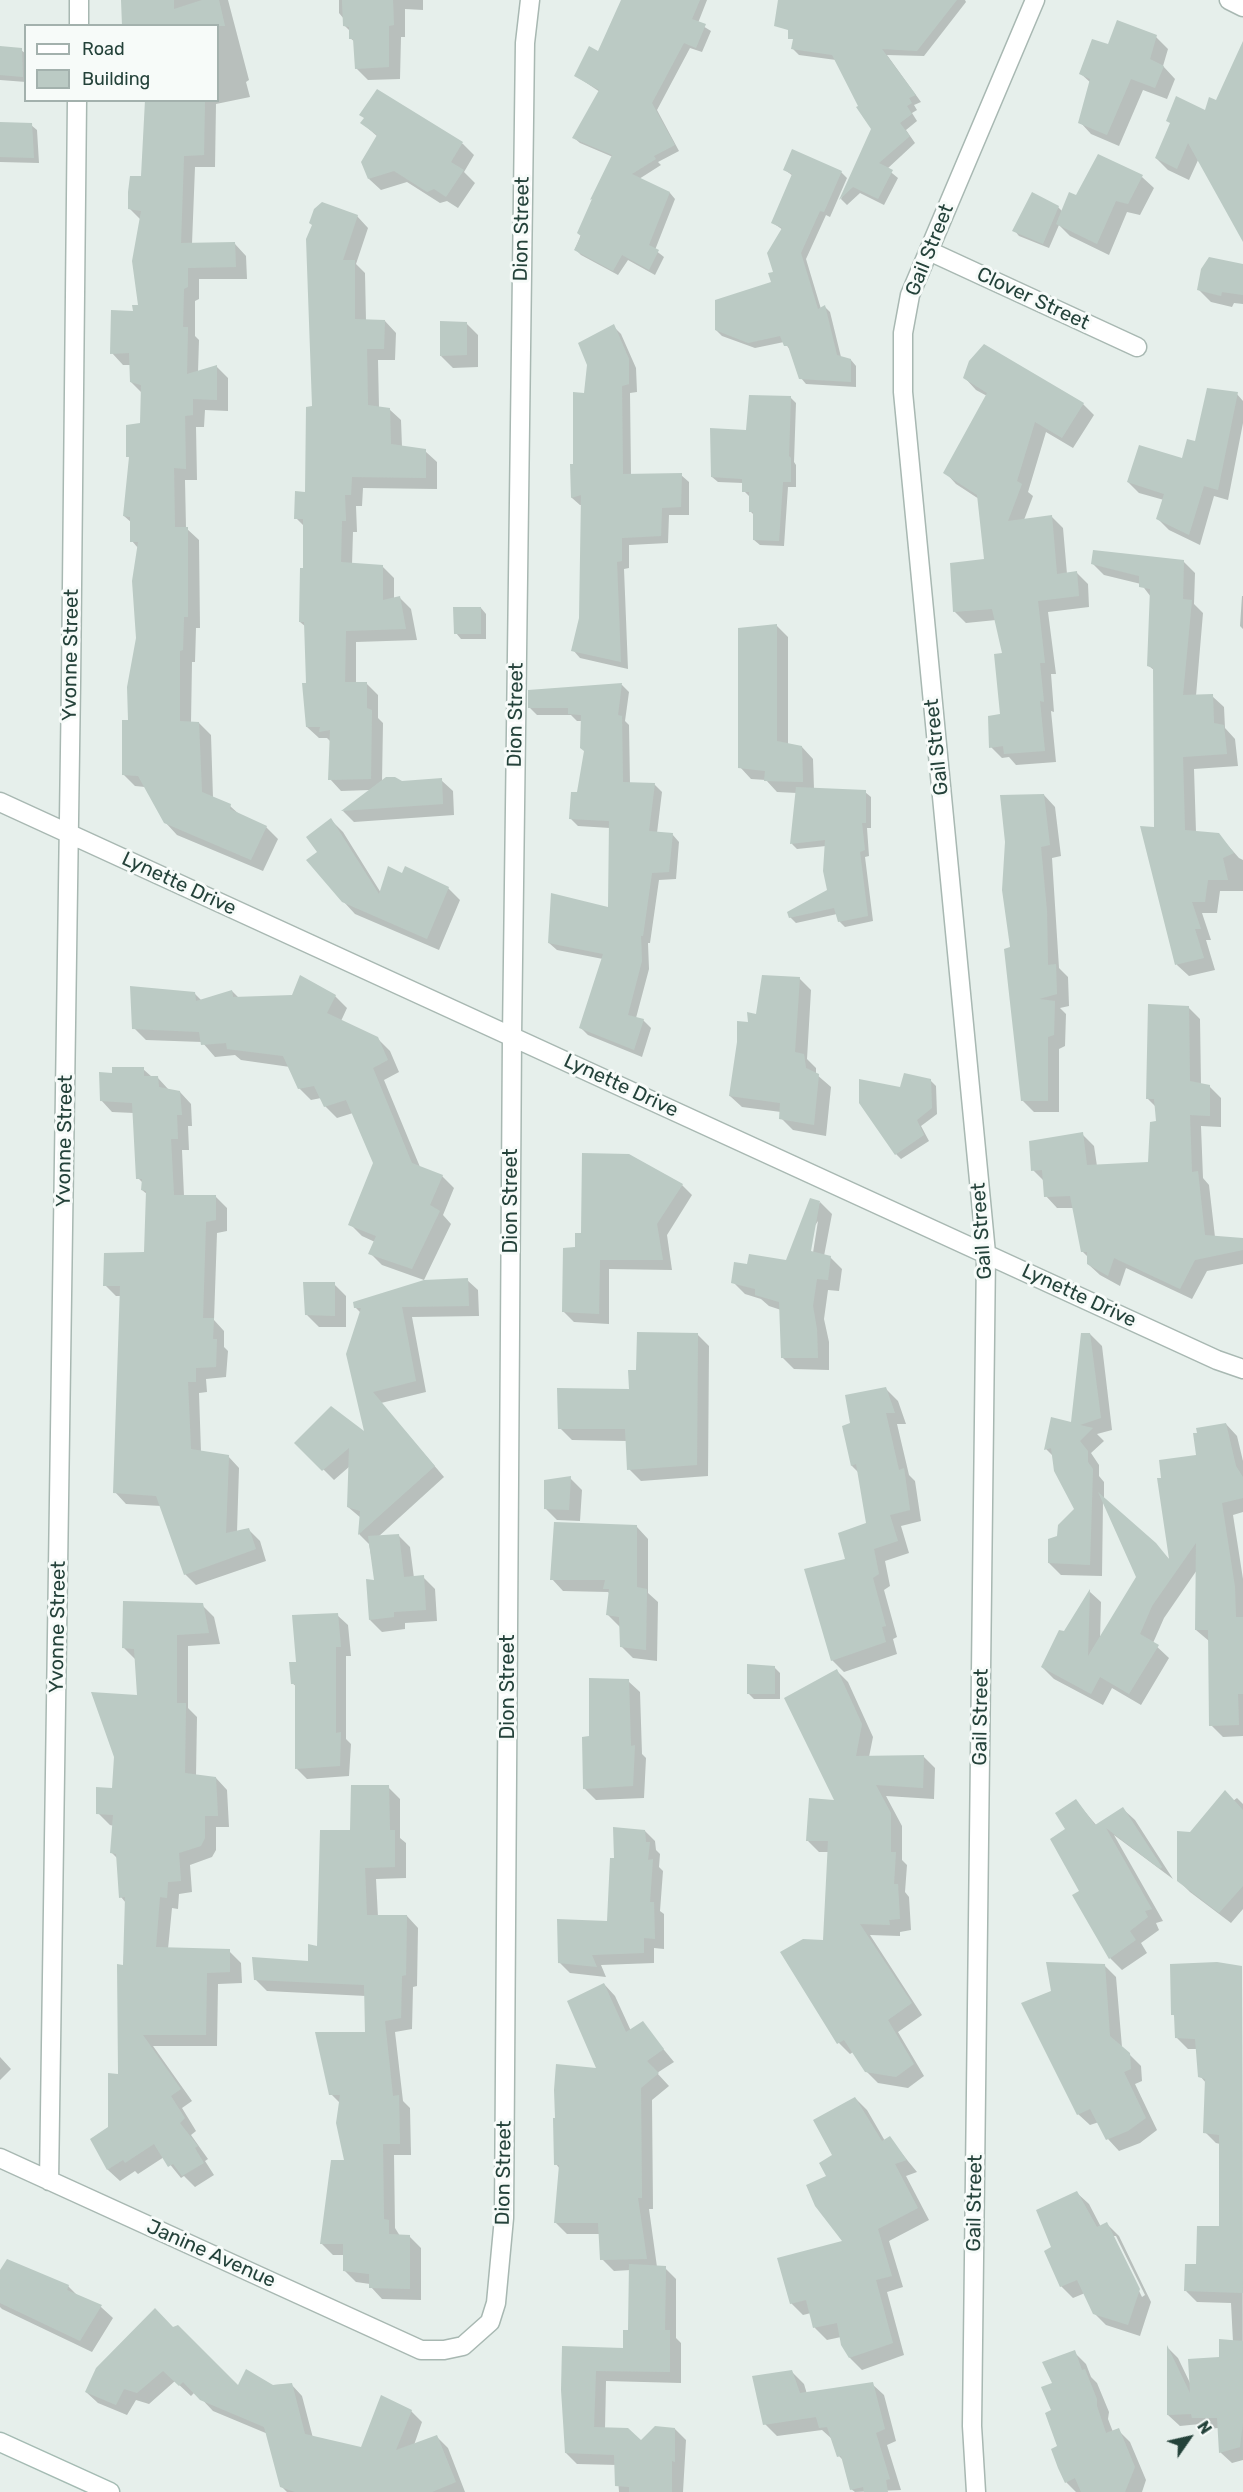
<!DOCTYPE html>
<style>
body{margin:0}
#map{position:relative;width:1243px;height:2492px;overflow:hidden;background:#e6efeb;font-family:Rubik,sans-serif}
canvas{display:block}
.legend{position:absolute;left:24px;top:24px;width:195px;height:78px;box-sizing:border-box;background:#f7fbf9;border:2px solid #a3b1ad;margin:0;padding:8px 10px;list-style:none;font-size:18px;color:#24423a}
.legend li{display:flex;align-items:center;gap:12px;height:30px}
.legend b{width:30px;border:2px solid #a3b1ad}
.north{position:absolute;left:1159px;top:2408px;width:60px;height:60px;-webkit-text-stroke:4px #f7fbf9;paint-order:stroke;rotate:56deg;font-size:16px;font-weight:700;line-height:24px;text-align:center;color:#24423a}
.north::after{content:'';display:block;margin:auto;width:21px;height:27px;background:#24423a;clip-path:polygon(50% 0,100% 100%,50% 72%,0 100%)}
</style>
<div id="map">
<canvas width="1243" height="2492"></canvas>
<ul class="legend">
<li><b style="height:8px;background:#fff"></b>Road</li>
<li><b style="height:16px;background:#bbcac4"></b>Building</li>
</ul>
<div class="north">N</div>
</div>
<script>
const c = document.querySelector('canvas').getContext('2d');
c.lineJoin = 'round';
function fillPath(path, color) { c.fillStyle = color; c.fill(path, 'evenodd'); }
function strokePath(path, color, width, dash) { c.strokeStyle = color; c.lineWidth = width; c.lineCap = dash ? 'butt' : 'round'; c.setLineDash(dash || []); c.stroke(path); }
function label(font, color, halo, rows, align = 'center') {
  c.font = font + ' Rubik,sans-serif'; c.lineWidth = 6; c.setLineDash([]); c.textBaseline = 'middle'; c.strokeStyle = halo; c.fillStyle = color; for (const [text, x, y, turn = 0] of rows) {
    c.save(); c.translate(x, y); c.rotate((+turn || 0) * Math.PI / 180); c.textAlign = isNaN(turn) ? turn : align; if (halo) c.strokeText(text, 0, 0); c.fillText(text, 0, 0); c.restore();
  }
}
const shadow = new Path2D(`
 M122,0H228L249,80L246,82L250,97L216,104L215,167H195L192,244H235L246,256L247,279H199V299L195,301V336L199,340L198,372L216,366L228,378V411L205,410L204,427H196L197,480H185L186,528L199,540L200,628H196L195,662H192L191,723H199L211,735L213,798L230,806L240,815L266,827L278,839L263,871L177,835L165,822L145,787L135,786L123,774V722H130L138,638V548L132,541V523L124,516L130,459L128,456L141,424L142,393L131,382V365H123L112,353L139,307L141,220L130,209L143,177L147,100H218V26Z
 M339,0H423V10L405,9V37H401L400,79L368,80L356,68L355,42L350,38V31L345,26L344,19L339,13Z
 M623,0H707L698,23L711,31L702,52L690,48L657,110L679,151L658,162L661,165L639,179L670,193L675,199L655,250L664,257L655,275L628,260L618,275L581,255L575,249L613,157L580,143L574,138L600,92L576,76L599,53Z
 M817,0H965L966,2L924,56L887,55L921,102L914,105L917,110L912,113L917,121L906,130L915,143L887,169L898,178L884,205L860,193L847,205L841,199L873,128L836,60L799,55L793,49Z
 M1156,37L1168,49L1163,66L1175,79L1167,99L1143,90L1119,146L1091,134L1080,122L1091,83L1081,74L1109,46Z
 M0,48L21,50L26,54V82L0,80Z
 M1243,49V239L1199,158L1189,180L1168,170L1156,158L1216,102Z
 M377,91L463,144L474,155L464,172L475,183L458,208L447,201L440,203L407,182L381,190L369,179L378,137L362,123Z
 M0,123L31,125L37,130L39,163L0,162Z
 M785,170L841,172L847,178L830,217L826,215L806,259L821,309L825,307L830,312L841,357L851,360L856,366V387L806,384L801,378L791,351L784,342L755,348L722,336L716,330L773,283L783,230L773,223L793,176Z
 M1142,177L1154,188L1140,215L1127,212L1109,255L1070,236L1059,225L1049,248L1019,236L1014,230L1058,207L1063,212L1077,197Z
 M357,216L368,228L356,264L365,273L366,321H385L396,333L395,360H378L379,408L389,409L401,420L402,447L425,451L437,462V489L363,488L362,506H356L357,532H353L352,565L382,566L394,578V599L400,598L411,609L417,640L356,642V684L366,683L378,695V718L383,723L382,782L441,780L453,791L454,815L354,822L343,811L370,790L341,791L330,779L331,742L327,738H319L307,727L306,627L300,622L305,569V527L296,518L306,494L314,407L308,239Z
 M1243,266V304L1234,303L1232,307L1211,302L1199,290Z
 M466,323L478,335V367L453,368L441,356Z
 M613,326L621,334L636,368L637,392L630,393L631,475H681L689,482V515H669L668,543L629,545V568L624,569L628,669L580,658L573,650L581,619L582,505H580L572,498L571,465H574L585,394Z
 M965,378L1083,404L1094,415L1073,448L1046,432L1028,492L1033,496L1024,520L1051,516L1063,528L1067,574L1077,573L1088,584L1089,607L1048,612L1056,674H1051L1054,712L1051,711L1056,762L1016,765L1009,757L1002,758L991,747L1002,715L1004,654L996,620L966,623L954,611L985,560L979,499L956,484L945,472L987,396L976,390Z
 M1236,393L1243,401V423L1228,500L1214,496L1200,545L1169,530L1158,519L1164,500L1139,493L1128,482L1183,459Z
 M790,397L796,403L794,462L796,465V487H788L784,546L760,545L754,540L755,516L751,512L750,497L744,491L743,483L718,482L712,477Z
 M1183,561L1195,573L1194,604L1203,613L1196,696H1212L1224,707L1225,728L1235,739L1238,766L1194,769L1196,832L1218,834L1239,858L1243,860V891H1220L1217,913H1202L1211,940H1206L1215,970L1189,976L1177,965L1155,829V671L1149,666L1151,597L1141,584L1104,575L1093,564Z
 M1242,596H1243V629L1240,626Z
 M481,608L486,614V639H461L456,633Z
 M777,626L788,637V745L802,747L813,759L814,789L865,792L871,797V828H867L869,856L865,857L873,921L845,927L839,921L837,914L796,923L790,917L829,891L826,846L797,849L792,844L797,793L777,792L766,780L751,779L740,767Z
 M622,685L629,692L625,721L629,725L630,784H654L662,792L657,833L672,834L679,842L676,879L659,880L650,943H648L649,969L636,1018L643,1020L651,1028L642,1057L588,1035L581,1028L603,959L557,950L549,943L609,909L610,828L578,826L571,819L578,794L585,752L583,721H577L571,715H537L529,707V691Z
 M1044,795L1055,807L1061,856L1052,858L1059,968L1068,977L1069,1006L1060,1008L1066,1014L1065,1046L1059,1049V1112H1034L1022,1100L1012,948Z
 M331,820L343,832L381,893L402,875L448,888L460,900L439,950L355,914L343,901L319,853Z
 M300,978L335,996L347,1008L341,1021L378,1039L390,1051L399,1072L384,1080L420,1167L442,1176L454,1188L443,1215L451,1224L424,1280L382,1265L370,1253L375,1242L362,1236L350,1224L375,1163L353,1113L337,1118L325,1106L321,1098L311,1100L299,1088L290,1067L241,1060L235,1055L215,1057L202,1042L146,1040L134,1028L194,993L202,1001L232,991L239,998L293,997Z
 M799,978L811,990L807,1059L816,1068V1074L831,1087L826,1136L793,1130L781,1118V1112L742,1107L730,1096L750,1024Z
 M1188,1007L1200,1019L1201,1085L1209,1086L1221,1098V1127L1201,1126L1203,1178L1209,1185L1215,1237L1243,1239V1264L1207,1271L1192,1299L1126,1268L1120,1286L1100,1275L1088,1264V1257L1082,1251L1074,1208H1057L1046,1196L1044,1181L1033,1170L1082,1134L1094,1146L1097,1166L1150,1164L1158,1122L1157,1108L1148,1099Z
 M143,1069L152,1077H157L169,1090L180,1092L191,1104L192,1126H188L189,1150H182L184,1196L216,1197L227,1208V1231L217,1233L214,1320L224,1331V1347L228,1351L226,1377L206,1379L207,1392L199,1393L201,1452L228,1456L239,1468L237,1532L248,1529L260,1541L266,1561L196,1585L185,1574L161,1506L126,1504L115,1492L121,1296H116L105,1285L146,1254L148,1195L142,1190L143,1183L138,1178L134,1113L112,1112L101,1100L114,1075Z
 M930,1080L936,1086L937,1114L921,1126L929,1141L901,1159L896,1154L901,1088Z
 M682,1185L692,1195L667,1235L672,1270L609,1269V1324L574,1322L563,1311L577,1249L583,1234Z
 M820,1202L832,1214L824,1256L830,1257L842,1269L839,1291L828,1290L824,1319L829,1342V1370L794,1369L782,1357L781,1310L769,1306L761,1299L745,1294L733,1282L748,1266L787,1261ZM818,1221L812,1259L809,1258L814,1227Z
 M467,1280L478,1290L479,1316L412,1317L426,1392L381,1403L444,1477L378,1537L398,1535L410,1547L414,1578L423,1577L435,1589L437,1621L405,1623V1629L382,1632L370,1620L376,1582L369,1544L359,1534L361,1518L348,1507L350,1466L334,1480L297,1443L366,1435L361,1313L355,1307Z
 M334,1284L346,1296V1327H319L307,1315Z
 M697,1334L709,1346L708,1476L641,1481L629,1469L627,1441L572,1440L560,1428L630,1391Z
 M1090,1334L1102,1346L1112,1430L1097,1434L1104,1441L1091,1453L1099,1465V1476L1104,1482V1499L1171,1561L1198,1456L1226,1424L1237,1436L1243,1461V1512L1233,1515L1243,1579V1736L1223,1737L1211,1725L1209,1641L1196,1630L1197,1570L1164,1618L1153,1643L1169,1658L1141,1705L1112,1688L1103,1705L1054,1679L1042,1667L1090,1592L1101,1602L1100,1640L1138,1578L1103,1501L1102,1576L1061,1575L1049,1563L1059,1537L1076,1509L1054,1457L1046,1449L1073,1424Z
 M886,1389L898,1401L906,1424H897L909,1475L915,1481L921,1521L901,1526L909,1553L885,1561L890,1586L884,1590L897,1637L893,1639L897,1654L844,1672L832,1660L847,1560L868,1524L859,1473L852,1466V1424Z
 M570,1478L582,1490L580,1521L557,1520L545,1508Z
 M637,1527L648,1539V1593L658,1602L657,1661L633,1658L621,1646L620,1627L608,1615L610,1594L608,1592L563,1591L552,1579Z
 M202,1605L214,1617L220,1644L188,1646V1708L197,1717L196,1776L216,1778L227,1790L229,1827H216V1850L212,1857L190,1865L192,1892L179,1894L178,1909L172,1908L168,1949L229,1951L241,1963L242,1983L218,1984L217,2046H153L192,2101L182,2108L196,2131L191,2135L208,2159L205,2161L214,2175L195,2187L184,2176L181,2178L164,2157L138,2174L135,2171L120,2181L108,2170L92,2139L110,2128L119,2076L126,1903L121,1897L118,1859L112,1853L114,1826L110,1825L98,1813L114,1789L138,1696L136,1660L124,1648Z
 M337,1615L348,1625L351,1656H346V1739L351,1744L349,1776L307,1779L297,1769V1687L292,1683L297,1663Z
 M775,1668L780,1673V1699H754L748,1693Z
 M837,1671L848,1682L873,1737L869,1757H924L935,1768L934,1799L886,1796L902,1826V1860L907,1865L905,1892L909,1897L911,1930L900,1932V1936L870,1935L922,2015L898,2032L924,2076L908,2088L878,2083L866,2071L853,2052L850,2054L839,2043L825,1942L829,1852H819L808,1841L837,1801Z
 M628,1681L640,1692L642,1754L646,1758L644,1798L596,1800L584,1788L590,1738Z
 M388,1787L400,1799V1838L406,1843V1878L376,1879L378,1917L407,1916L418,1928L417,1986L413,1987L412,2029L395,2032L403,2101L410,2108L411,2155H394L395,2228L400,2236H409L421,2248V2300L382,2299L371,2287L370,2284L356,2282L344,2270V2255H333L321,2243L346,2161L340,2103L331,2094L366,2034V1996L267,1991L255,1979L310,1963L318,1948L351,1831Z
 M1237,1798L1243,1804V1909L1231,1923L1190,1892L1179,1881L1190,1833Z
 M1076,1801L1097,1826L1123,1809L1135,1820L1173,1879L1114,1835L1163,1921L1156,1923L1159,1930L1141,1943L1147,1953L1122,1970L1110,1958L1081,1892L1067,1829Z
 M645,1831L655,1841L656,1850L660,1854L659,1867L663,1871L660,1911L664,1914V1949L654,1948V1963L601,1965L606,1977L570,1973L560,1963L608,1923L616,1859Z
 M1104,1965L1116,1977L1122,2047L1141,2066L1142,2081L1135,2084L1157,2130L1140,2143L1119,2151L1108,2139L1099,2122L1090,2125L1078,2114Z
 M1242,1968L1243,2460L1232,2463L1220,2452L1219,2428L1204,2429L1200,2424L1180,2426L1168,2415L1169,2349L1178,2358L1191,2385L1221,2359L1233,2342L1231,2303L1197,2302L1186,2291L1197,2266L1221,2228L1220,2144L1216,2143L1205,2132L1206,2083L1200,2076L1198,2049H1188L1176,2037L1175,2017L1173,2014Z
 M604,1984L615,1996L631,2031L642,2023L674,2062L657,2073L669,2086L652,2100L653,2209H649L657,2267L665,2268L676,2279V2338L681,2343V2383L606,2381L605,2429L641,2442L675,2429L686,2440L683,2492H619L617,2465L577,2464L566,2453L562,2390L625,2350L630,2332L631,2270L614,2271L602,2259L601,2234H567L555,2222L560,2169L556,2164L598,2070Z
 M0,2057L11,2069L0,2080Z
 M855,2098L867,2110L885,2141L889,2138L917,2172L906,2176L929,2220L889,2241L903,2287L887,2292L904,2355L862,2370L850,2358L841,2337L827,2340L815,2328L811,2313L803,2315L791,2303L844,2242L828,2177Z
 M1077,2193L1089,2204L1101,2227L1107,2224L1119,2236L1151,2302L1140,2336L1106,2325L1094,2313L1085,2293L1073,2298L1061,2286L1053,2248ZM1112,2236H1116L1145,2295L1142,2297Z
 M0,2273L68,2286L78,2296L101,2307L113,2318L92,2352L2,2309L0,2307Z
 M173,2329L238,2387L291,2384L302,2396L313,2438L362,2449L411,2411L422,2422L414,2445L436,2436L448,2448L465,2492H287L281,2486L268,2434L213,2411L195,2392L191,2396L175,2381L149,2404L136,2400L127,2415L98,2403L86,2392Z
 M1074,2352L1086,2364L1091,2377L1097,2383L1109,2412L1108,2419L1113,2432L1118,2430L1130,2442L1146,2480L1142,2492H1076L1066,2482L1053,2411L1054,2384Z
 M792,2372L804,2384L807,2394L872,2384L884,2395L896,2441L887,2445L901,2490L855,2492L851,2489L844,2461L839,2456L832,2439L822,2430L777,2436L765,2424Z`);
const building = new Path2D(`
 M121,0H174V9L202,0H219L225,26H122Z
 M342,0H393L394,25L389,26V67L355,69L353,39H349V27L343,26Z
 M621,0H700L692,19L706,24L696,48L684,43L652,103L675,145L654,156L656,159L632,174L670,192L649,245L659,250L649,270L622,255L613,271L574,250L581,236L577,233L592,199L590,200L612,155L572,138L599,90L574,76L589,46L598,51Z
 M778,0H957L917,51L882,49L916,95L909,98L912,103L907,106L912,114L900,123L910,136L879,163L893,170L878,199L853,187L839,200L871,129L856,107L858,106L832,55L791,49L793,39H788V30L774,26Z
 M1117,20L1157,35L1150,59L1164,66L1155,88L1131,79L1107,135L1078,123L1090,79L1079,74L1092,39L1108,44Z
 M1243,41V242L1188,143L1177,169L1155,158L1170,123L1166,121L1176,96L1205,110L1209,97L1216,100Z
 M0,46L22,48L23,77L0,75Z
 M377,89L463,142L451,162L464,170L446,197L434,189L427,192L394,171L368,179L361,162L377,135L360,123L364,118L359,115Z
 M145,100H205L204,155L184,156L181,243L235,242L236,267L188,268V287L184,289L183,327H188L187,374L217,365V400L193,399V415L185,416L186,469L174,468L175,527H188V617H184L183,650L180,651V721L199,722L202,792L231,804L230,809L267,826L251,860L164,823L138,776L122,775V720H128L127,687L136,638L132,581L138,542H130V517L123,516L129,457H126V425L140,423L141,385L130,382L129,353L110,354L111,310L133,311L132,305H138L132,261L141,211L128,209V192L130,176H141Z
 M0,122L32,123L34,158L0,157Z
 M792,149L842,171L824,212L820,211L801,253L818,309L825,305L837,355L851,359V382L799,379L788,346H784L780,336L748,343L715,330V300L771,282L768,273L773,272L767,253L782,228L771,223L792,174L783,170Z
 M1098,154L1143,175L1128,204L1116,201L1097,244L1056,224L1069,192L1076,195Z
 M1032,192L1059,206L1043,244L1012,231Z
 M322,202L358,215L343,260H355V319L385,320L384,349H367L368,405L390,408L391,444L426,449V478L352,477L351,495H345L346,521H342L341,562L383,565V600L400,596L406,629L346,631L345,682H367V708L372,710L371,779L328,780L330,730L319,732L320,727H306L302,683H306L304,622H299L300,568H303V519H294L295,491L305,492L306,407L312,406L306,239L312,225L309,223L314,209Z
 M1209,257L1243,264V295L1222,292L1221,296L1197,290L1201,269Z
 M440,321L467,322V355L440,356Z
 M614,324L629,359V384L622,386L623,474L682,473L681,507L662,508L661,536L622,538V561L617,562L621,662L571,651L579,618L581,495L571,498L570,464H573V392L584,393L587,365L578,343Z
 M984,344L1084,403L1062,438L1035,422L1017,481L1022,484L1008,521L1052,515L1057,574L1077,571L1079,596L1038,601L1045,663H1040L1044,702L1040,701L1045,751L1004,754L1003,746L989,748L988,716L1000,714L994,654L1002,653L992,609L953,612L950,563L984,559L977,495L943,473L987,393L963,378L969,361Z
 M1207,388L1238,392L1218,490L1204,486L1189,535L1156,519L1164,494L1127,482L1139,445L1182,458L1187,439L1195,441Z
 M749,395L791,396L789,456L791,458V482H783L779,541L753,540V512H749V492H742V479L711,477L710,428L746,430Z
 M1093,550L1184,560L1183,599L1192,600L1183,695L1213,694L1214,723L1224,725L1227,754L1183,757L1185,830L1219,833L1234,853L1223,858L1228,880H1208L1205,902H1192L1201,929H1195L1204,958L1175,965L1140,826L1154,827L1153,668L1147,666L1150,589L1139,587V576L1091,564Z
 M453,607H481V634H454Z
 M777,624V741L802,746L803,782L764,781L765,771L738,768V628Z
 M622,683L618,715L622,716L623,782L655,783L649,831L673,833L669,872L652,873L643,936H641L642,961L628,1015L644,1019L634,1050L579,1028L603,954L548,943L551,893L608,907L609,821L569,819L571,792H577L584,751L580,748L581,715L568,714V708H528V690Z
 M386,777H395L402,781L442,778L443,804L341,811Z
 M796,787L866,790V823H862L865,850L860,852L868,916L838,922L834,908L789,918L787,912L827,890L823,871L825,840L790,844Z
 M1044,794L1050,845L1041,847L1047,911L1048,965L1056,964L1057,994L1039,999L1055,1001L1054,1035L1048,1037V1101H1021L1004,949L1010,947L1002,890L1005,842L1000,795Z
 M331,818L379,894L388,866L402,873L405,866L449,887L427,939L342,902L306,860L317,852L306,837Z
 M300,975L336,995L327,1013L378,1037L388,1060L373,1068L412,1163L443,1175L430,1205L440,1211L412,1269L368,1254L376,1236L348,1225L373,1163L346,1100L324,1107L314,1086L298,1089L283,1056L227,1049L226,1043L201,1045L199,1032L132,1029L130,986L195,992L196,1001L232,990L233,997L292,995Z
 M762,975L800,977L795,1052L804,1054L806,1068L819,1074L814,1125L779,1119L780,1103L729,1096L737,1042V1021L748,1022L747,1012L756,1014Z
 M1148,1004L1189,1006L1190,1081L1210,1085V1116L1190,1115L1192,1172L1198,1171L1205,1235L1243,1238V1250L1195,1260L1180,1289L1114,1258L1108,1276L1087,1264V1252H1081L1070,1196L1044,1197L1042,1170L1031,1171L1029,1141L1083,1132L1087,1165L1148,1162L1150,1122L1156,1121L1154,1099H1146Z
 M112,1067H144V1076H158L159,1087L180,1091L182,1115H177L178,1139H171L174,1195H216V1220L206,1222L203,1318H214L213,1339H217L216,1367L196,1368V1382H188L191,1449L229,1455L226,1533L249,1528L256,1549L184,1575L156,1496L113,1493L120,1286H103L104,1253L144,1252L146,1191L141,1190L142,1179H136L132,1103L100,1101L99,1072L112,1073Z
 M904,1073L931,1079L932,1108L917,1120L924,1135L895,1155L859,1103V1079L900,1087Z
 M582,1153L629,1154L683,1184L657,1224L663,1260H600L599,1314L562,1312L563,1248L575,1247V1233H581Z
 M810,1198L820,1201L811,1251L831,1256L828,1280L817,1279L813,1306L817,1329L818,1358H781L779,1302L755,1295V1289L731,1283L734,1262L747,1264L749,1254L786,1260Z
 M468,1278L469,1306L402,1307L416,1381L373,1392L435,1466L358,1535L360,1511L347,1507L349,1448L322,1471L294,1443L331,1406L364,1431L346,1354L361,1308H354L353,1302L424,1280Z
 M303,1282H335V1316L305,1315Z
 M637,1332L698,1333L697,1465L627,1470L625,1429H558L557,1388L629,1389L628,1370H636Z
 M1081,1333H1090L1101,1418L1080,1425L1093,1428L1080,1441L1088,1451V1462L1093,1469L1090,1565L1048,1563V1539L1057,1536L1058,1525L1074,1509L1054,1471L1051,1448L1044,1450L1051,1417L1071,1422Z
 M886,1387L895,1413H886L899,1470L904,1468L910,1510L890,1515L898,1541L874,1549L879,1574L873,1578L886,1626L882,1627L886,1642L831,1661L804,1569L845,1559L838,1533L866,1523L856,1464L851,1466L842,1426L850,1423L845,1395Z
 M1226,1423L1236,1466L1243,1477V1498L1222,1503L1235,1587L1236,1617H1243V1694H1238L1239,1725L1209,1726L1208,1630H1195L1196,1543L1152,1606L1140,1634L1159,1645L1129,1694L1100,1677L1091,1694L1041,1667L1059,1630L1064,1631L1090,1589L1088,1656L1136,1577L1098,1492L1156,1543L1169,1559L1157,1478H1161L1159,1460L1196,1455L1193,1433H1197L1196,1428Z
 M571,1476L569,1510L544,1509V1480Z
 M554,1522L637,1525V1587L647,1589L646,1650L620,1647L619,1617L606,1615L609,1589H603L605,1580H550Z
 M399,1534L404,1577L424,1575L426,1610L394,1612V1617L369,1620L366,1579L374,1580L368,1536Z
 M123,1601L203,1603L209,1633L177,1635V1703H186L185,1773L216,1777L218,1816H205V1838L201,1846L179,1853L181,1881L168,1882L167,1898L160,1897L156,1947L230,1949V1972L207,1973L206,2035H143L181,2089L171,2096L185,2118L180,2123L198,2146L195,2148L204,2163L182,2176L173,2164L168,2167L154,2144L125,2163L123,2160L107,2170L90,2139L108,2127V2073L118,2074L117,1964L123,1965L125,1897L119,1898L116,1854L110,1853L113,1815L96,1814V1787L112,1788L114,1757L91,1692L137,1695L134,1649L122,1648Z
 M338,1613L341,1647H336V1733L341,1732L340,1766L295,1769V1684H291L289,1662H296L292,1615Z
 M747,1664L775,1666V1694H747Z
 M837,1669L862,1724L856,1756L924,1755L923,1788L876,1785L891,1813V1852H896L894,1884H898L900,1919L889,1920L890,1925L860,1924L912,2003L888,2020L914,2064L896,2077L865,2072L844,2040L837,2044L780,1952L803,1939L823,1940L828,1841H806L809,1798L834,1800L784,1698Z
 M589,1678L629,1679L631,1746L635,1745L633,1786L583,1789L582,1737L589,1736Z
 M351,1785H389L390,1830H395V1867L365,1868L367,1915H407L406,1975L402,1976L401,2018L385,2021L393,2096L399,2095L400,2144H383L384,2219L389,2220V2234L410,2235V2289L369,2288V2274L343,2271V2244H320L331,2160H344L336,2123L340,2095H329L315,2032H365L364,1985L254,1980L252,1957L308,1961V1944L317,1946L320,1830H350Z
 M1225,1790L1243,1810V1886L1219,1913L1177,1881V1831L1190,1832Z
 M1076,1799L1095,1825L1123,1807L1162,1867L1160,1869L1106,1828L1152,1909L1145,1911L1148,1917L1130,1931L1136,1940L1109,1959L1072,1895L1079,1891L1050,1839L1065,1829L1055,1813Z
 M613,1827L645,1830L646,1842H650L648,1860L653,1859L650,1902H654L655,1939L644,1938V1953L592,1955L597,1967L558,1963L557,1919L607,1921L610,1858H614Z
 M1046,1962L1105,1964L1110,2036L1130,2053L1131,2069L1124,2072L1146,2118L1128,2131L1106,2140L1090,2109L1077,2115L1021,2003L1051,1991Z
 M1217,1962L1242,1966L1243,2293L1184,2291L1185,2264H1196L1197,2226H1219V2135L1203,2133L1205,2079L1198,2077L1195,2039L1175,2038L1174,2015H1171L1170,1964Z
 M604,1983L626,2032L643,2021L664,2049L647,2061L659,2073L641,2088L642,2198H638L647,2259L600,2260L598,2223H554L559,2165H554L553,2118H555L554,2090L556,2064L596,2068L567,2001Z
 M855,2097L882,2141L890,2136L907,2160L895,2164L918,2208L878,2229L892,2276L876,2280L893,2343L849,2358L841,2345L837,2323L813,2328L806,2300L790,2304L777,2258L842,2241L815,2206L806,2185L826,2176L819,2163L832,2155L813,2120Z
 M1077,2191L1097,2227L1107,2222L1140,2289L1128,2325L1093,2314L1077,2280L1060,2287L1044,2251L1051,2247L1036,2210Z
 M7,2259L69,2285L67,2290L102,2305L80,2341L0,2303V2270Z
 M629,2264L666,2266L665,2330H670V2372L596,2371L594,2427L628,2428L641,2440L655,2426L675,2428V2462L672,2461V2492H629V2487L615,2486L614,2455L565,2453L561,2390L562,2346L623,2348V2330H628Z
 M155,2308L173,2327L178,2325L238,2385L246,2369L273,2385L292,2383L305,2434L361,2447L381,2395L412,2410L396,2450L437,2435L456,2482L432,2492H295L280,2487L264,2427L200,2400L183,2382L179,2386L163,2371L137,2393L124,2389L116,2405L85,2392L96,2368Z
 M1219,2339L1243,2341V2422L1240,2447L1219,2453L1217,2418H1192L1191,2414L1167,2415V2345L1190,2393L1188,2359L1219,2357Z
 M1075,2350L1082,2370L1085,2369L1097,2399V2406L1106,2433L1119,2428L1135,2467L1125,2492H1081L1075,2478L1065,2483L1058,2468L1051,2449L1057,2446L1045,2413L1051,2410L1041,2387L1052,2383L1042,2362Z
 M792,2370L800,2393L873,2382L885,2429L876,2433L890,2479L886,2480L888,2492H864L863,2487L850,2490L841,2456L837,2457L827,2427L819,2428L816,2417L763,2425L752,2376Z`);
const street = new Path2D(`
 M1229,0L1243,7
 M79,26V0
 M929,251L1137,347
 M0,802L1217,1360L1243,1369
 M0,2158L421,2350H444L463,2346L490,2322L496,2303L504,2218L512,1036L525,43L530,0
 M49,2181L71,683L77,100
 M976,2492L972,2426L986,1253L903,392V333L910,295L1035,0`);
const secondary = new Path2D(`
 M0,2442L110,2492`);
const streetNames = [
 ["Dion Street",522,229,-89],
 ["Gail Street",930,250,-68],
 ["Clover Street",1033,299,25],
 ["Yvonne Street",71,655,-89],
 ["Dion Street",516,715,-89],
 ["Gail Street",937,747,-96],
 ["Lynette Drive",179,884,25],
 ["Lynette Drive",621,1086,25],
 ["Yvonne Street",65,1141,-89],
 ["Dion Street",511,1201,-90],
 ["Gail Street",982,1231,-94],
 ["Lynette Drive",1079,1296,25],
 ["Yvonne Street",58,1627,-89],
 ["Dion Street",508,1687,-90],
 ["Gail Street",981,1717,-89],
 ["Dion Street",504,2173,-89],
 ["Gail Street",975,2203,-89],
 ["Janine Avenue",211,2254,24]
];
fillPath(shadow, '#0003');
fillPath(building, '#bbcac4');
strokePath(street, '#a8b8b2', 21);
strokePath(secondary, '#a4bbb3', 21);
strokePath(street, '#fff', 18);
strokePath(secondary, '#fff', 18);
label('20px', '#24423a', '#f7fbf9', streetNames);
</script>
